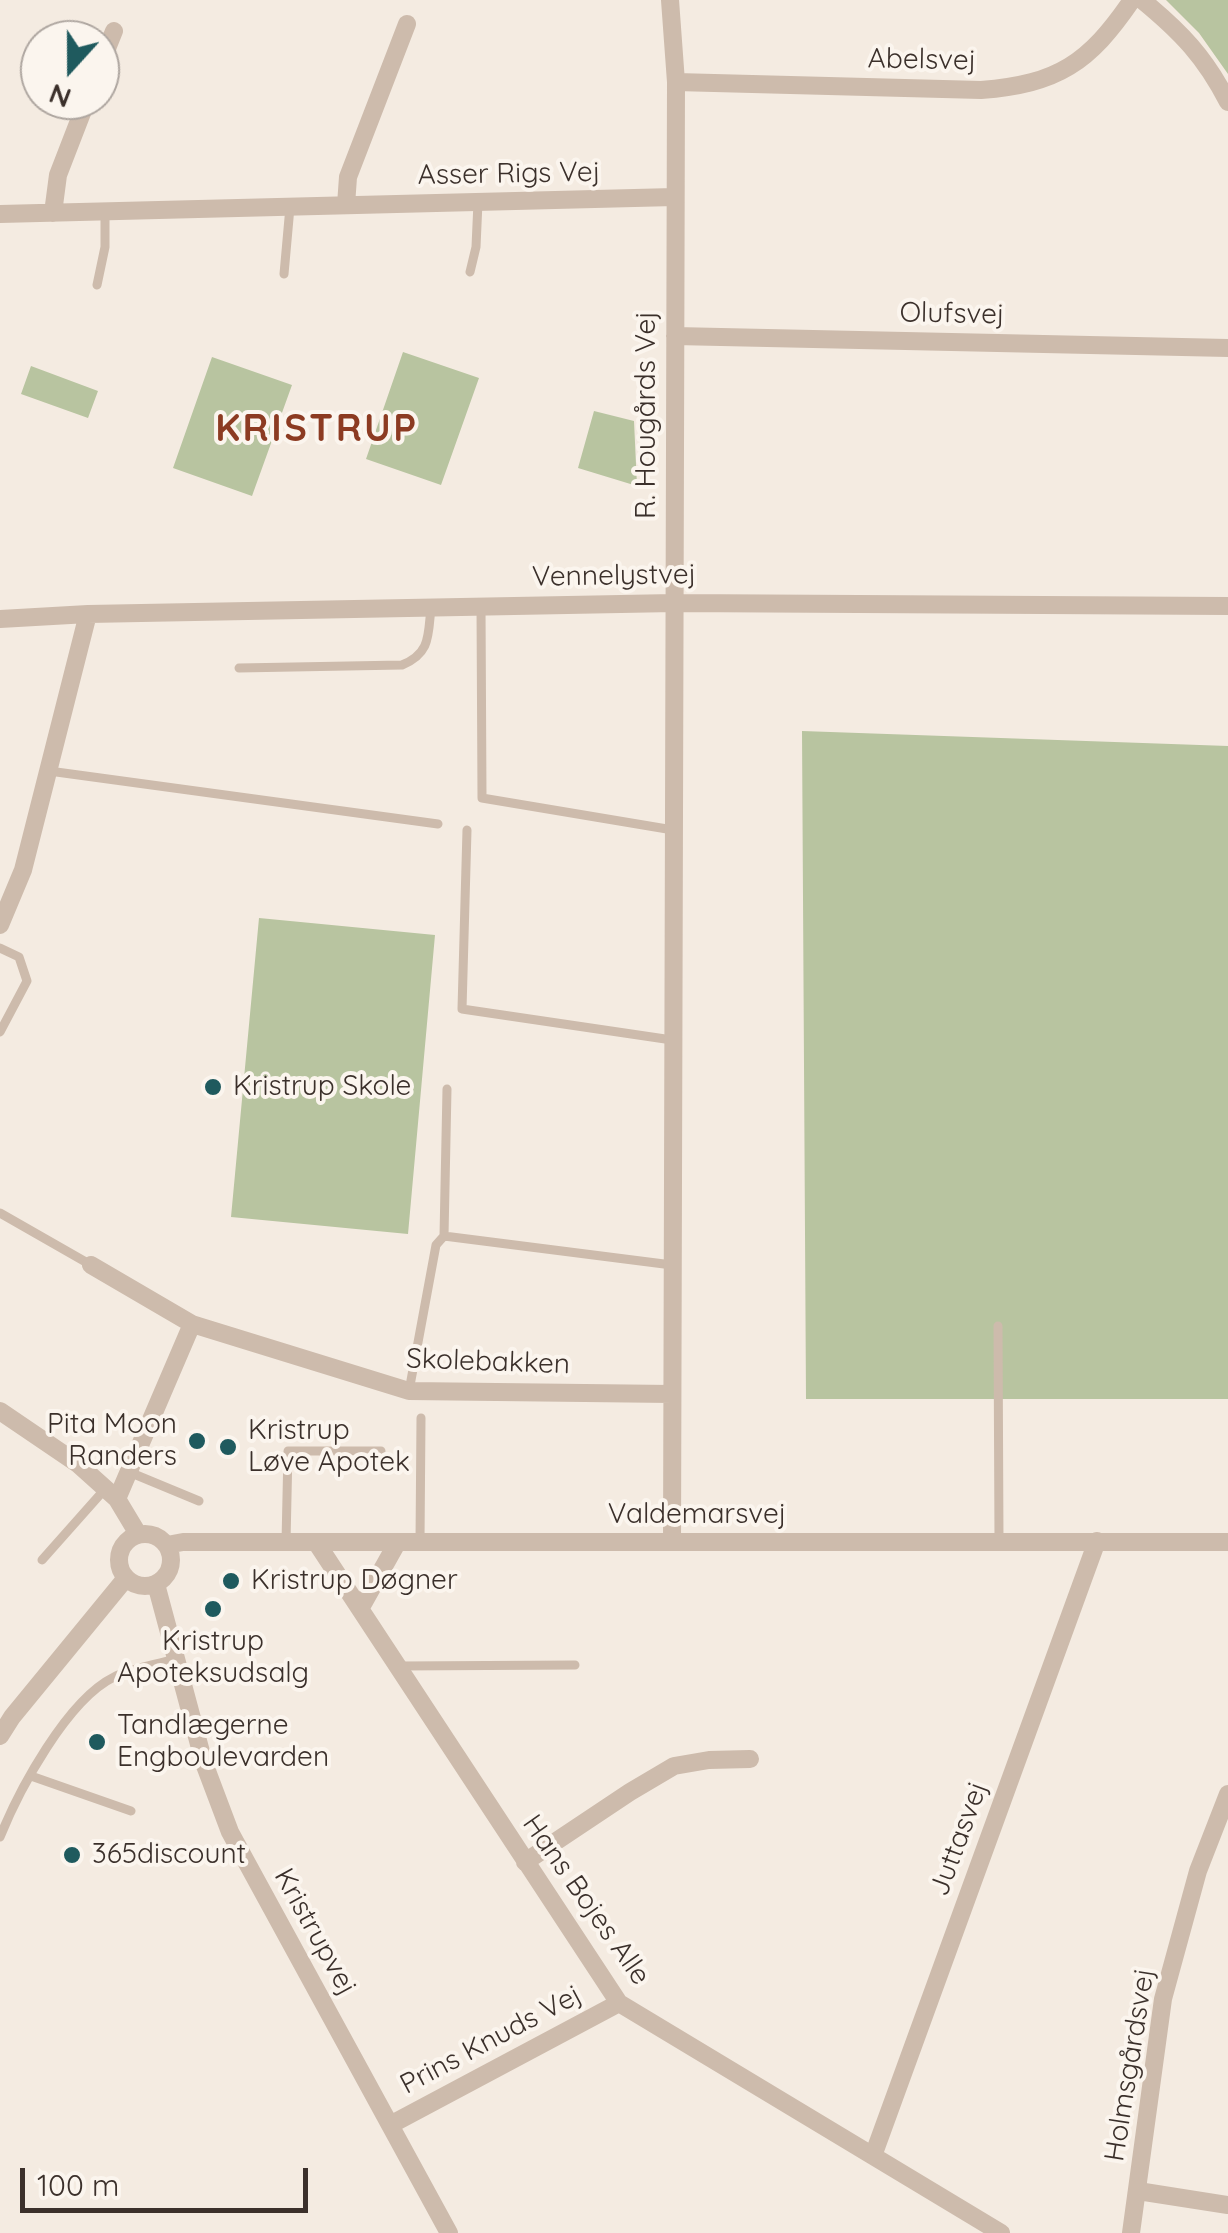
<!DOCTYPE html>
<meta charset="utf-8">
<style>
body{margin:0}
#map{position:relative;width:1228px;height:2233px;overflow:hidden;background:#f4ebe1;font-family:Quicksand,sans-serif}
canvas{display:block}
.north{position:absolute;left:20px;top:20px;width:100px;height:100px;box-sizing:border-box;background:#fbf5ee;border:2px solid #aea6a0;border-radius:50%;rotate:201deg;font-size:28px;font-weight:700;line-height:40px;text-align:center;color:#3b302b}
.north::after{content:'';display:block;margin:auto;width:35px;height:45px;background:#1f5a5e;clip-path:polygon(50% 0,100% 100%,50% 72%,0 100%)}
.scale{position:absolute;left:20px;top:2168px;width:288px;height:45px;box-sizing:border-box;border:5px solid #3b302b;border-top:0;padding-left:12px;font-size:30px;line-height:35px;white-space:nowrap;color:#3b302b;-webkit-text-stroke:8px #fbf5ee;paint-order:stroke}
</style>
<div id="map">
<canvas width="1228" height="2233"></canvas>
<div class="north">N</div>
<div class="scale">100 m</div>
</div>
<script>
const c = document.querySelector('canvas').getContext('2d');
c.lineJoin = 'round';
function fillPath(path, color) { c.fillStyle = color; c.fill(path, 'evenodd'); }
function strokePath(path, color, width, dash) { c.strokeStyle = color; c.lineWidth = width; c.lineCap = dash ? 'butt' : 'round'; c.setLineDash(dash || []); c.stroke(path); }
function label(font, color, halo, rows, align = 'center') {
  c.font = font + ' Quicksand,sans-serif'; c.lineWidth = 8; c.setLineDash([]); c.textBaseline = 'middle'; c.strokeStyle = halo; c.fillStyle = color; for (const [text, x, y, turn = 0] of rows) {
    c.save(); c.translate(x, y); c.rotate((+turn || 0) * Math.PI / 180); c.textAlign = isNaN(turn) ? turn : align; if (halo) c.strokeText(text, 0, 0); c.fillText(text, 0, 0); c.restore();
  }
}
const green = new Path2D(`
 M1166,0H1228V74L1199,33Z
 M403,352L479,378L441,485L366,459Z
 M212,357L292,385L252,496L173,468Z
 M31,366L98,391L88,418L21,394Z
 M594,411L634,421L637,486L578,468Z
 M802,731L1228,746V1399H806Z
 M259,918L435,935L408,1234L231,1217Z`);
const service = new Path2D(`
 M470,272L476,247L478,202
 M284,274L290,207
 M97,285L105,247V212
 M481,606L482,798L673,830
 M239,668L402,665C431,653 428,635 431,607
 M49,771L438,824
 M467,830L462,1009L672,1040
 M0,948L19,957L27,981L0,1032
 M447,1089L444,1236L672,1265
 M0,1213L91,1265
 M998,1326L999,1541
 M409,1391L436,1245L444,1236
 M129,1472L199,1501
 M420,1541L421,1418
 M286,1542L288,1451H381
 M42,1560L105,1489
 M400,1666L575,1665
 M31,1776L131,1811
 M0,1837C19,1790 67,1700 114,1677C132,1668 155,1665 175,1659`);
const minor = new Path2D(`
 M670,0L676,82L672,1542
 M1142,0C1181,32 1205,57 1228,102
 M100,66L114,31
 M676,82L981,90C1058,84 1089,63 1132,0
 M346,205L348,177L407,24
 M53,213L58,175L87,100
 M0,214L674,197
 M675,336L1228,348
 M0,619L88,614L674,603L1228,606
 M0,925L23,870L88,614
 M91,1265L192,1324
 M0,1411L78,1464L117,1499L138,1534
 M117,1499L192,1324L409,1391L672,1394
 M119 1560a26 26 0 1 1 52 0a26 26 0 1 1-52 0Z
 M316,1542L619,2003L1001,2233
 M167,1545L183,1542H1228
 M156,1584L204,1763L230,1832L449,2233
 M360,1609L397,1543
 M0,1736L12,1717L126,1578
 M525,1862L630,1792L674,1766L709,1760L750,1759
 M390,2125L619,2003
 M873,2156L1097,1541
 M1138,2191L1228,2205
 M1131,2233L1163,1999L1198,1871L1228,1794`);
const markers = [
 [213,1087,10,"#1f5a5e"],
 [197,1441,10,"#1f5a5e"],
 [228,1447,10,"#1f5a5e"],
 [231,1581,10,"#1f5a5e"],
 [213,1609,10,"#1f5a5e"],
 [97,1742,10,"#1f5a5e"],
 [72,1855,10,"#1f5a5e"]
];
const streetNames = [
 ["Abelsvej",922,60,1],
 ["Asser Rigs Vej",509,174,-1],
 ["Olufsvej",952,314,1],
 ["R. Hougårds Vej",647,415,-90],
 ["Vennelystvej",614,576,-1],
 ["Skolebakken",488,1362,2],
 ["Valdemarsvej",697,1515],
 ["Juttasvej",959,1839,-70],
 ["Hans Bojes Alle",586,1900,55],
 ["Kristrupvej",315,1932,61],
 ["Prins Knuds Vej",491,2040,-28],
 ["Holmsgårdsvej",1130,2065,-81]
];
const poiNames = [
 ["Kristrup Skole",233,1087],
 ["Pita Moon",177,1425,"right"],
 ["Randers",177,1457,"right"],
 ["Kristrup",248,1431],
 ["Løve Apotek",248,1463],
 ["Kristrup Døgner",251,1581],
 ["Kristrup",213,1642,"center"],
 ["Apoteksudsalg",213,1674,"center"],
 ["Tandlægerne",117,1726],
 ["Engboulevarden",117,1758],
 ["365discount",92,1855]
];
const districtNames = [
 ["KRISTRUP",317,430]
];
fillPath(green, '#b8c4a0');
strokePath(service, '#cdbbac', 9);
strokePath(minor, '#cdbbac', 18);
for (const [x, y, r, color] of markers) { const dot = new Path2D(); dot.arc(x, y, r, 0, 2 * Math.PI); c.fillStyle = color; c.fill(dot); strokePath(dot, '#fbf5ee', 4); }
label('28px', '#3b302b', '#fbf5ee', streetNames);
label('28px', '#3b302b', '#fbf5ee', poiNames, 'left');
c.letterSpacing = '2.5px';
label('bold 38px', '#8c3b22', '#fbf5ee', districtNames);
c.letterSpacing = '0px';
</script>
